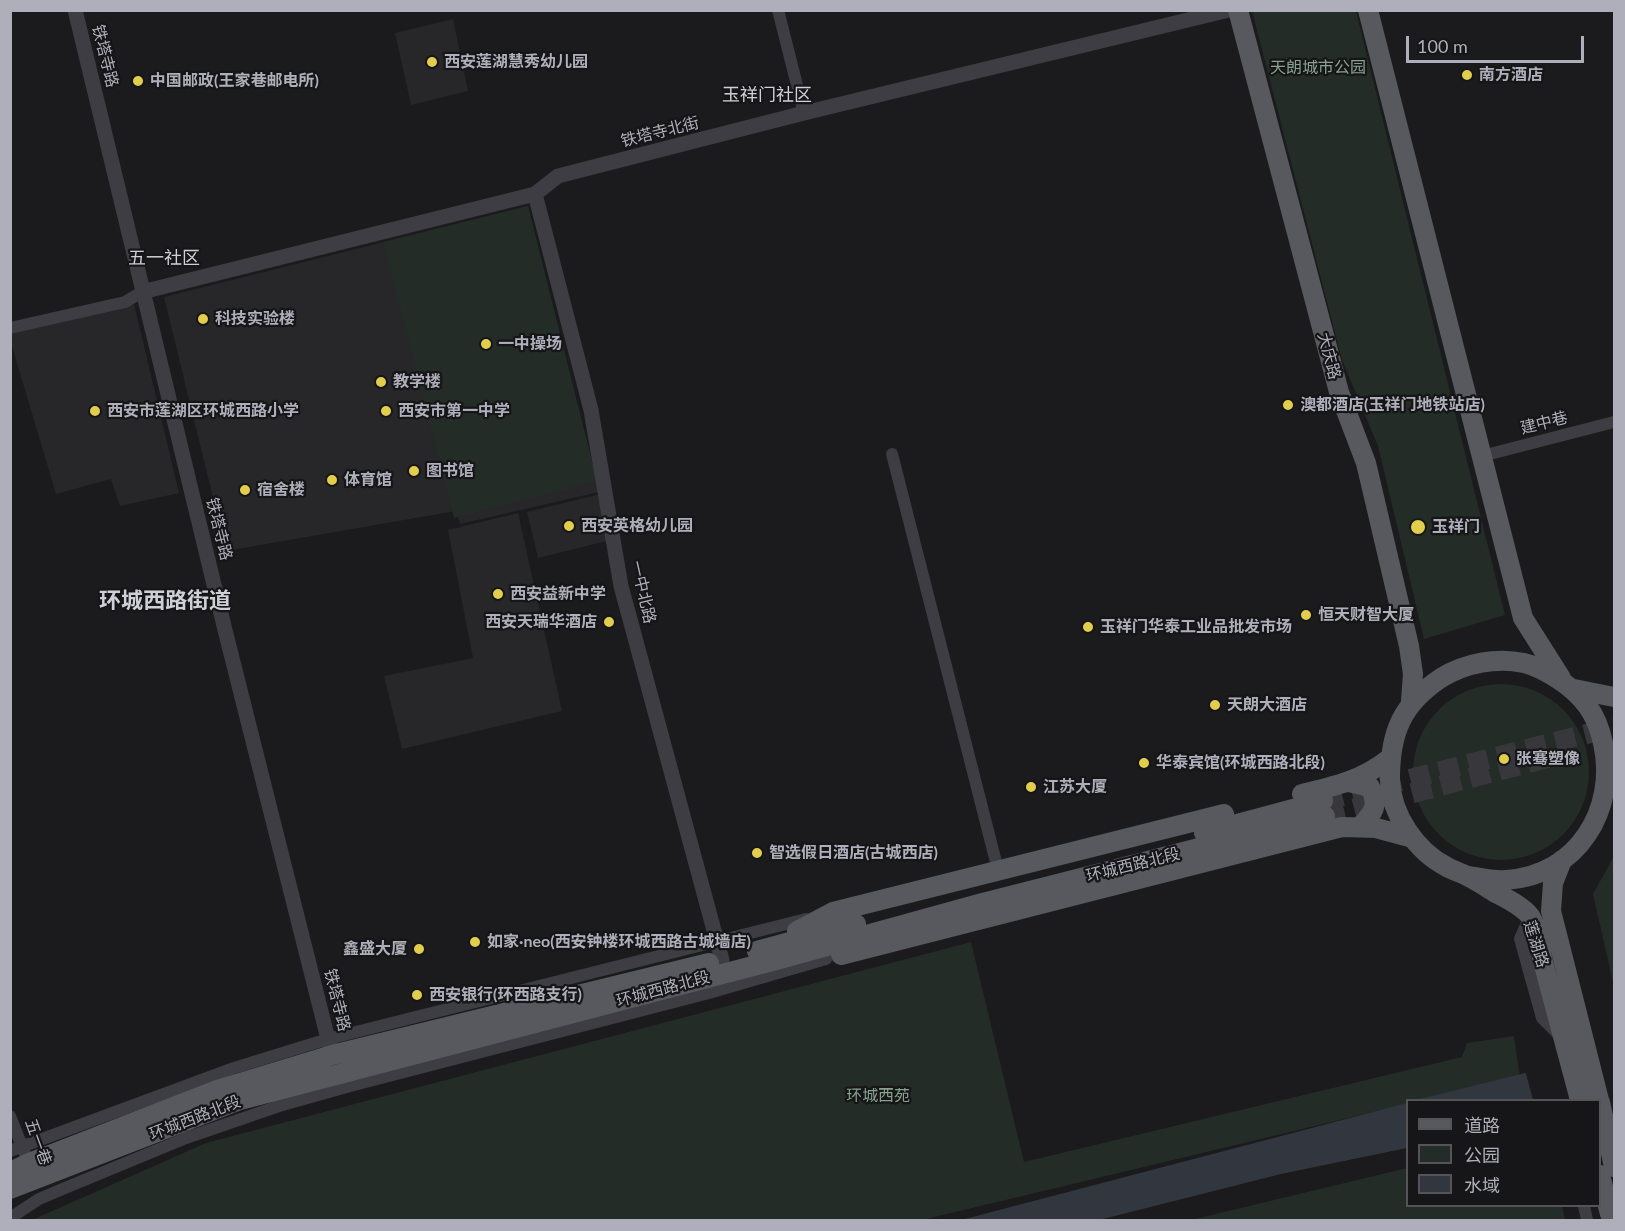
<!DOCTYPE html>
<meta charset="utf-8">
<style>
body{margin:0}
#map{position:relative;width:1625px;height:1231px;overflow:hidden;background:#1b1a1c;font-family:Lato,"Noto Sans SC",sans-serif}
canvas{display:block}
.frame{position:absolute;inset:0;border:12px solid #aeafba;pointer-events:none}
.legend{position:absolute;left:1406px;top:1099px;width:195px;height:108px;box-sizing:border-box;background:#161517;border:2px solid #535358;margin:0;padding:8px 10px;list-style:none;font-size:18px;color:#aeafba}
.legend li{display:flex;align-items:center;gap:12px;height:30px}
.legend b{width:30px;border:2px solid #535358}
.scale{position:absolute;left:1406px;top:36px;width:178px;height:27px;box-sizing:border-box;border:3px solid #aeafba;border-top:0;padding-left:8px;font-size:18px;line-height:21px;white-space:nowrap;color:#aeafba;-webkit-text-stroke:4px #161517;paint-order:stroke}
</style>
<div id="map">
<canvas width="1625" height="1231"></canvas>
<div class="frame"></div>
<ul class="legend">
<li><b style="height:8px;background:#58585f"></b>道路</li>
<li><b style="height:16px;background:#242c27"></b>公园</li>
<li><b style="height:16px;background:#31363f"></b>水域</li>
</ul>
<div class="scale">100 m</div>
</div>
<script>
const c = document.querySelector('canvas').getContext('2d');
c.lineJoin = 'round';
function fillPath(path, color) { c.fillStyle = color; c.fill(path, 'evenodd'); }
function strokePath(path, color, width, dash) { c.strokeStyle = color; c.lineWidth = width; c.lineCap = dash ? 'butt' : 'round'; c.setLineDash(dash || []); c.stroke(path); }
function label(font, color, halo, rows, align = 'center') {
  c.font = font + ' Lato,"Noto Sans SC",sans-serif'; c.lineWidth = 4.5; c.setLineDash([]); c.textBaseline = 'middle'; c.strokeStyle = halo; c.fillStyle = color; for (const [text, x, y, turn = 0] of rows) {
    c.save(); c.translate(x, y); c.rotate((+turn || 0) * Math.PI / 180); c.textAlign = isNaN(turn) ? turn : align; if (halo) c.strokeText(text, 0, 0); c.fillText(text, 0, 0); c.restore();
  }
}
const built = new Path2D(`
 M453,19L468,91L411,105L395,33Z
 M528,206L599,492L460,524L456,511L226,551L164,297Z
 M134,304L179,493L120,506L111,479L56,494L11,343L10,332Z
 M601,494L611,540L538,558L527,512Z
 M518,513L562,711L402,749L384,676L473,658L448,530Z`);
const green = new Path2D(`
 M1252,11H1356L1505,615L1424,639L1378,446L1342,360Z
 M528,206L597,481L454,518L383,242Z
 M1413 772a88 88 0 1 1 176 0a88 88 0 1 1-176 0Z
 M1614,856V987L1593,894Z
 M971,942L1024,1162L1462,1057L1467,1043L1514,1036L1520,1077L1421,1100H1408L1407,1104L922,1220H32L206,1143Z
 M1407,1168L1408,1206H1562L1565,1220H1191Z`);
const water = new Path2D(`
 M1614,1051L1600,1100H1416Z
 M1407,1103V1148L1281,1174L1099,1220H961Z`);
const pier = new Path2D(`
 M1614,1048V1101L1600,1104V1100H1533L1525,1070Z`);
const primaryTunnel = new Path2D(`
 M1323,801L1614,727
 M1325,816L1555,756`);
const minor = new Path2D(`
 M778,10L804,113
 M10,328L125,302L142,292
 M892,454L998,870
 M1482,456L1614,422
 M1530,916L1520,939L1542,1018L1561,1037
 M10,1116L25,1154
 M10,1151L234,1068L328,1039L806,919
 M1584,1206L1587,1220
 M10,1218L39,1199L65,1188L186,1138L279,1106L354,1085L709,993L826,959`);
const tertiary = new Path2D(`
 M75,10L225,630L332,1055
 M535,194L591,410L621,586L722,960
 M142,292L535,194L558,176L804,113L1229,10`);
const primary = new Path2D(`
 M1238,10L1339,392L1366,463L1409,646L1413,674L1411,701
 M1368,10L1523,618L1561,678
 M1574,689L1614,697
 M1349,782L1370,787C1380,806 1373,813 1360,827
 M1302,794C1336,786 1362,780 1390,758
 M1204,833L1323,801
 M1562,860L1553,883L1551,911L1599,1100
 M1469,876C1481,878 1494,881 1506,880C1577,876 1618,809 1603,743C1597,714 1583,695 1558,679C1547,672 1537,666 1524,663C1497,657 1465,663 1441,678C1402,704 1390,732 1390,779C1391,815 1416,851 1447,867C1454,871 1462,873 1469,877C1478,881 1485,887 1494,892C1505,898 1521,905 1530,916C1536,924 1540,950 1543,962C1555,1008 1568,1054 1580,1100
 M797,931L833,912L1224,814
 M757,951L856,924
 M841,955L1342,827L1376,828L1413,838
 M1600,1102L1614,1167
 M10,1172L29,1163L217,1090L332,1055L709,963
 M1600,1175L1610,1214
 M10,1189L240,1100L776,960L979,904L1325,816`);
const markers = [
 [432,62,6,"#e2ce4c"],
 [1467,75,6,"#e2ce4c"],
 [138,81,6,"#e2ce4c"],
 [203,319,6,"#e2ce4c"],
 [486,344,6,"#e2ce4c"],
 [381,382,6,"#e2ce4c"],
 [1288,405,6,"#e2ce4c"],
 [95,411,6,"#e2ce4c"],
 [386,411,6,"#e2ce4c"],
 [414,471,6,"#e2ce4c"],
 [332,480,6,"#e2ce4c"],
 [245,490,6,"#e2ce4c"],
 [569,526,6,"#e2ce4c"],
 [1418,527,8,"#e2ce4c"],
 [498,594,6,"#e2ce4c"],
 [1306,615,6,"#e2ce4c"],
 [609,622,6,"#e2ce4c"],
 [1088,627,6,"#e2ce4c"],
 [1215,705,6,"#e2ce4c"],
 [1504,759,6,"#e2ce4c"],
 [1144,763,6,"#e2ce4c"],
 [1031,787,6,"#e2ce4c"],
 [757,853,6,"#e2ce4c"],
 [475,942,6,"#e2ce4c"],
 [419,949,6,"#e2ce4c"],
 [417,995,6,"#e2ce4c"]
];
const streetNames = [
 ["铁塔寺路",105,56,76],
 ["铁塔寺北街",660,132,-14],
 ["大庆路",1329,356,75],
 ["建中巷",1544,423,-14],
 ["铁塔寺路",219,529,76],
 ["一中北路",643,592,77],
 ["环城西路北段",1133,865,-14],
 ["莲湖路",1536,944,72],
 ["环城西路北段",663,989,-15],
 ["铁塔寺路",337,1000,76],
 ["环城西路北段",195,1118,-21],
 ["五一巷",38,1142,70]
];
const poiNames = [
 ["西安莲湖慧秀幼儿园",444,62],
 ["南方酒店",1479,75],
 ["中国邮政(王家巷邮电所)",150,81],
 ["科技实验楼",215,319],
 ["一中操场",498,344],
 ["教学楼",393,382],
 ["澳都酒店(玉祥门地铁站店)",1300,405],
 ["西安市莲湖区环城西路小学",107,411],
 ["西安市第一中学",398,411],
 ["图书馆",426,471],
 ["体育馆",344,480],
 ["宿舍楼",257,490],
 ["西安英格幼儿园",581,526],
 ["玉祥门",1432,527],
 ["西安益新中学",510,594],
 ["恒天财智大厦",1318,615],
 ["西安天瑞华酒店",597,622,"right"],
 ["玉祥门华泰工业品批发市场",1100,627],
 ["天朗大酒店",1227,705],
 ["张骞塑像",1516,759],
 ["华泰宾馆(环城西路北段)",1156,763],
 ["江苏大厦",1043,787],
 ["智选假日酒店(古城西店)",769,853],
 ["如家·neo(西安钟楼环城西路古城墙店)",487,942],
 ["鑫盛大厦",407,949,"right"],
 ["西安银行(环西路支行)",429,995]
];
const parkNames = [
 ["天朗城市公园",1318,68],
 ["环城西苑",878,1096]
];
const neighbourhoodNames = [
 ["玉祥门社区",767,95],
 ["五一社区",164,258]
];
const districtNames = [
 ["环城西路街道",165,601]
];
fillPath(built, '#272629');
fillPath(green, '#242c27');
fillPath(water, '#31363f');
fillPath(pier, '#1b1a1c');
strokePath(primaryTunnel, '#38383c', 20, [20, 10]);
strokePath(minor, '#3e3d43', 12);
strokePath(tertiary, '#3e3d43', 15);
strokePath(primary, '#58585f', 20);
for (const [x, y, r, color] of markers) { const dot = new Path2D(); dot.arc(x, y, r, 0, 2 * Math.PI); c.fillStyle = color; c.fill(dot); strokePath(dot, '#161517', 2); }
label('16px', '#aeafba', '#161517', streetNames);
label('bold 16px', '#aeafba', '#161517', poiNames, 'left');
label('16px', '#87a38e', '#161517', parkNames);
label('18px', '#cecfd7', '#161517', neighbourhoodNames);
label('bold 22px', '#cecfd7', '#161517', districtNames);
</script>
